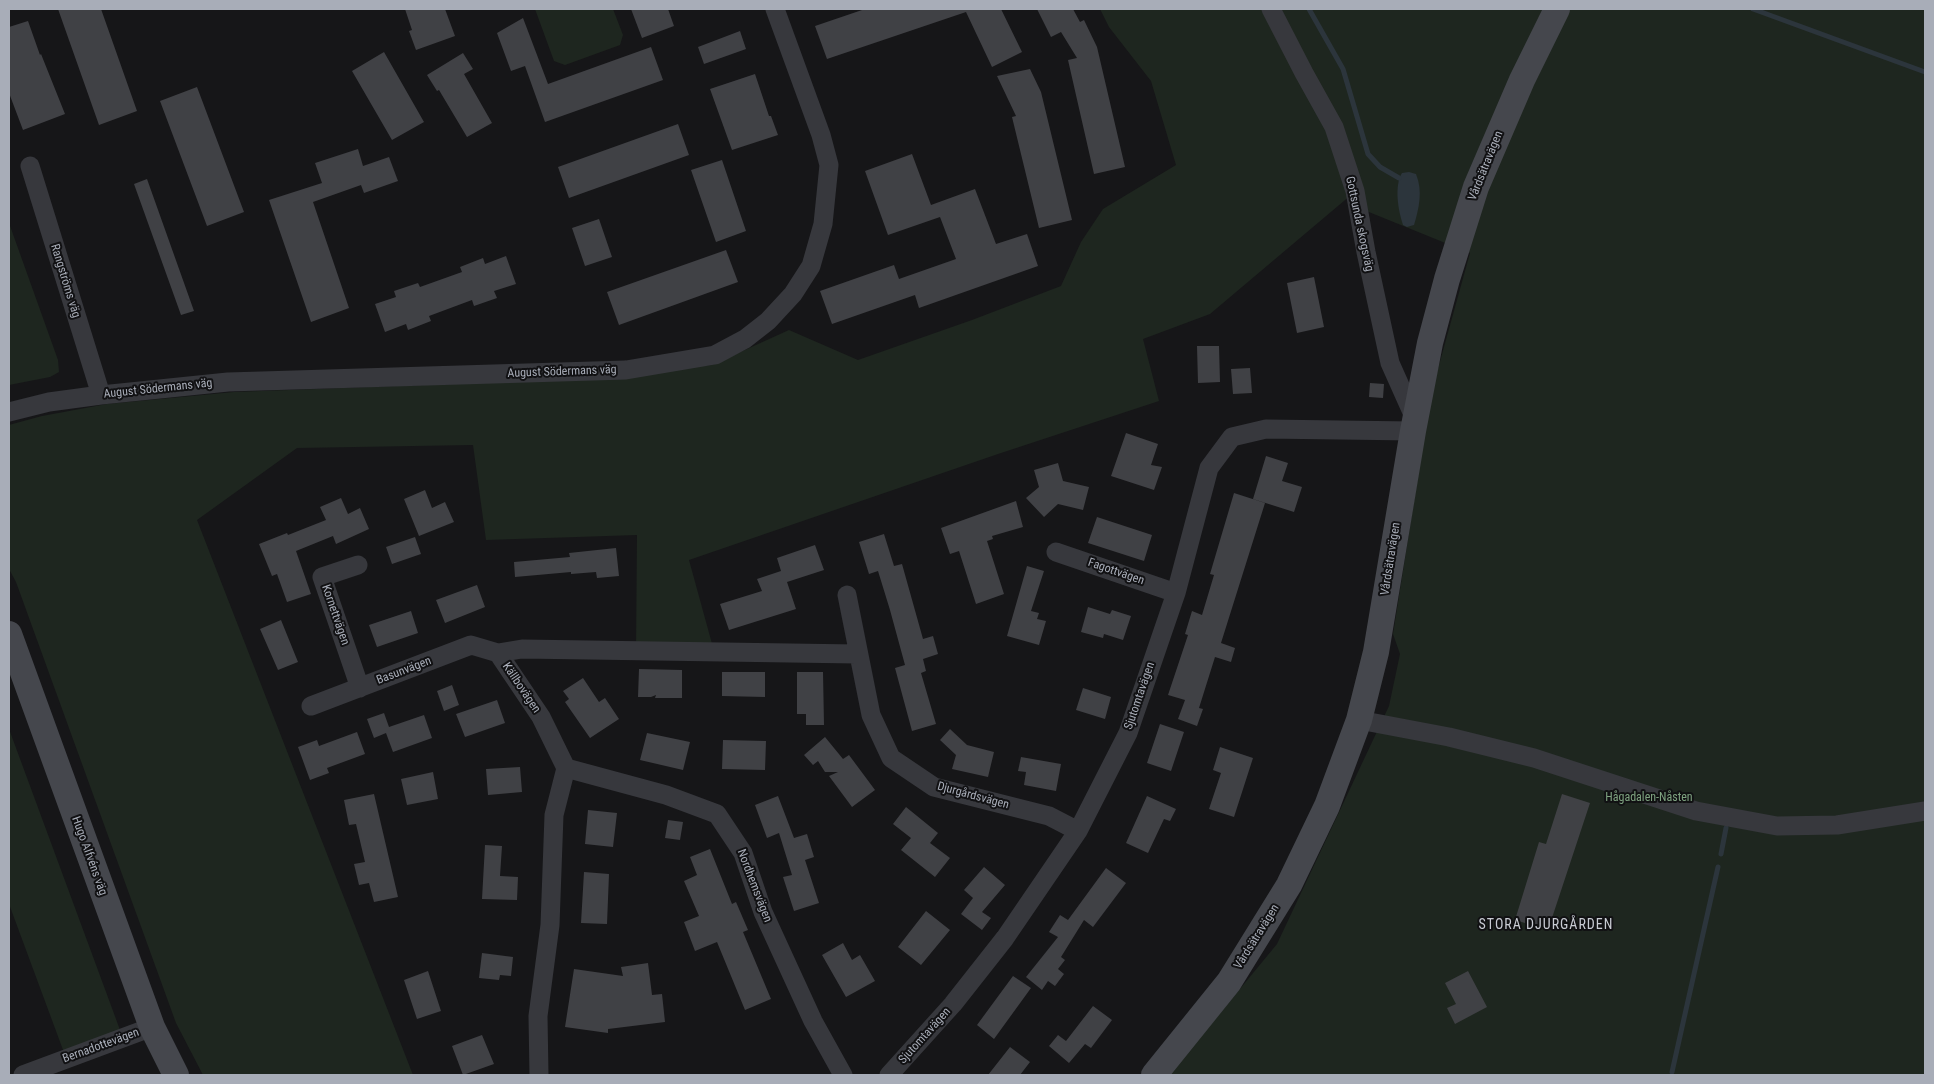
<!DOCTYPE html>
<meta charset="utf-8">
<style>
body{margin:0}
#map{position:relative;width:1934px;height:1084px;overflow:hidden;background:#161618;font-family:"Roboto Condensed",sans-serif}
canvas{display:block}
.frame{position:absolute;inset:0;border:10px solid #a8adb8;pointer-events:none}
</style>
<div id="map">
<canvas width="1934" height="1084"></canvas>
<div class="frame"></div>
</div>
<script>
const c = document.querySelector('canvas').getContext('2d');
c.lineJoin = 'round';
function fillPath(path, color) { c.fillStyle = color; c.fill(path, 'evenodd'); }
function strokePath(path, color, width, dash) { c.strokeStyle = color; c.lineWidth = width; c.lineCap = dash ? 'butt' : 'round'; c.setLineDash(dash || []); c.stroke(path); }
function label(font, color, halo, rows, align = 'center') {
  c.font = font + ' "Roboto Condensed",sans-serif'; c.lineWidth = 4; c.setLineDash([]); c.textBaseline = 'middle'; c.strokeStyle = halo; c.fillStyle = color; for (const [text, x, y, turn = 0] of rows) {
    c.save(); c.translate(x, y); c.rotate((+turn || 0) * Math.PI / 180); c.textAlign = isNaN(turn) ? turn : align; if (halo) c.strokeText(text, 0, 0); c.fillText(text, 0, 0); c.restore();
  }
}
const green = new Path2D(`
 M535,9H613L623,35L620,45L565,65L554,61Z
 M1100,9H1925V1075H1169L1277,944L1389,706L1400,654L1393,634L1431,394L1470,253L1354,206L1351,195L1210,314L1143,339L1159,401L998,454L689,560L714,651H636L637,535L486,540L473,445L297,448L197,520L413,1075H203L176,1023L16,582L9,569V425L42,416L107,404L234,392L479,383L712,365L789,330L858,360L972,320L1061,286L1081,242L1103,209L1176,165L1151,81L1109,27Z
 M9,223L58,360L59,372L50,377L9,385Z
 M9,729L123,1038L66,1058L9,904Z`);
const water = new Path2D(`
 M1409,172L1416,174C1423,191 1419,208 1414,225L1407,227L1403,225C1398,210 1394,186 1402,173Z`);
const stream = new Path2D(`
 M1309,9L1343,69L1368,154L1380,167L1399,178
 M1753,9L1925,72
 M1721,854L1726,828
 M1672,1072L1718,867`);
const building = new Path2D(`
 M58,9H101L137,111L99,125Z
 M405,9H445L455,36L416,50L409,31L412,30Z
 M631,9H668L674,26L642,38Z
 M865,9H1001L1022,52L992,67L966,12L827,59L815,26Z
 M1037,9H1073L1080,22L1084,20L1097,47L1125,167L1094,174L1068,60L1077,58L1061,32L1051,37Z
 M523,18L548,84L651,47L663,80L545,122L525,66L511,71L497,33Z
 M28,21L40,55L41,54L65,114L23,130L9,93V27Z
 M740,31L746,49L704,64L698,47Z
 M384,52L424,122L392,140L352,71Z
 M463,53L473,69L464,74L492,123L467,137L439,90L437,91L427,75Z
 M1030,69L1041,92L1072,220L1039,228L1012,117L1016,116L997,76Z
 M755,74L769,116H771L778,135L732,150L710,89Z
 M197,87L244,212L207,226L160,101Z
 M678,124L689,155L569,198L558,167Z
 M358,149L363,166L389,157L398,181L364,193L361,185L313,202L349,308L311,322L269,200L322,183L315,163Z
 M912,154L931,205L975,189L996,244L1027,234L1038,266L919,308L915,295L832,324L820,291L894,265L899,279L956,259L940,217L888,235L865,171Z
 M722,160L746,231L716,242L691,170Z
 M147,179L194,311L181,315L134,184Z
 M599,219L612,257L585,266L572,228Z
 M726,250L738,282L619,325L607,292Z
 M506,256L516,284L494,291L497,298L474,306L472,300L429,316L431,321L408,330L406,324L385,332L375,304L396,297L394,291L418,283L420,287L462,272L460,267L483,258L485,264Z
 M1314,277L1324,327L1297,333L1287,283Z
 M1197,346H1219L1220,382L1198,383Z
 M1250,368L1252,393L1233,394L1231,369Z
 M1370,383L1384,384L1383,398L1369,397Z
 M1126,433L1158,444L1151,465L1162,467L1154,490L1111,476Z
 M1266,456L1288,463L1282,481L1302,487L1294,512L1253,499Z
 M1058,463L1063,481L1089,487L1083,510L1058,504L1044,517L1026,498L1039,487L1034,470Z
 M425,490L432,508L445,502L454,522L419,536L404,499Z
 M1234,493L1265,503L1221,643L1235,648L1231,662L1215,657L1199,708L1203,709L1197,726L1178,719L1185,700L1168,695L1188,635L1185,634L1192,611L1202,615L1214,575L1210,574Z
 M341,498L348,514L360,508L369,529L336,544L333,536L296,551L311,594L287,602L277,574L272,576L259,544L287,533L288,535L326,520L320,507Z
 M1016,501L1023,527L992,536L993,539L987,541L1004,594L976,604L959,551L950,554L941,528Z
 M1097,517L1152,535L1144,561L1088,543Z
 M884,534L894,566L902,564L923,639L933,636L938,654L923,659L926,671L921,673L936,724L912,731L895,668L905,665L890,610L878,571L869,574L859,542Z
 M415,537L421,554L392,564L386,547Z
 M815,545L824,570L787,582L796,609L729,630L720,604L762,591L757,579L781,571L777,558Z
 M616,548L619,576L597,578L596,572L571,574V572L515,577L514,562L570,557L569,553Z
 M1027,566L1044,571L1031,611L1039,613L1037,619L1046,621L1039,645L1007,636Z
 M477,585L485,607L445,623L436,600Z
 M1088,607L1110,614L1112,610L1131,616L1123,640L1104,634L1103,638L1081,632Z
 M411,611L418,633L377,647L369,625Z
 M281,620L298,662L278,670L260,629Z
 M639,669L682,670V698H655L656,695L651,697H638Z
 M722,672H765V697L722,696Z
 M797,672H823L824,725H806V714H797Z
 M583,678L599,702L605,698L619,719L590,738L565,702L569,699L563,691Z
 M452,685L459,705L444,711L437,691Z
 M1083,688L1111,697L1105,719L1076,710Z
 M497,700L505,723L465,737L456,714Z
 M384,713L389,727L424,715L432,738L393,752L386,733L374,738L367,719Z
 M1160,724L1184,732L1171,771L1147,763Z
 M950,729L967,745L994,752L988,777L952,769L956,755L940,740Z
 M357,732L365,754L327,768L329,773L310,780L298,747L317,740L319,746Z
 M647,733L690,742L683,770L640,760Z
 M825,737L843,759L849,755L875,790L852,807L829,776L838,772H825L818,761L813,765L804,755Z
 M723,740L766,741L765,770L722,769Z
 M1220,747L1253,758L1234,817L1209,809L1221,773L1213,770Z
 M1021,757L1061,764L1056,791L1024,785L1026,772L1018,771Z
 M520,767L522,792L488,795L486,769Z
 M433,772L438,799L407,805L401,779Z
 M374,794L398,897L374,902L369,883L359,885L354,864L365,862L356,824L349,825L344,800Z
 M1562,794L1590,803L1548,930L1515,920L1539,842L1546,844Z
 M778,796L794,838L807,834L814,857L805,860L819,903L794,911L783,877L792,875L779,833L767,838L755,805Z
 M1147,796L1176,809L1170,821L1164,819L1148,853L1126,843Z
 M906,807L938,833L930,843L950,858L935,877L901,850L911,838L893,824Z
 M588,810L617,813L613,847L585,844Z
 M668,820L683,822L680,840L665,838Z
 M485,845L502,846L500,876L518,877L517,900L482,899Z
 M710,849L732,904L736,902L748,930L743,932L771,999L745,1010L717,942L695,951L684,922L699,916L684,881L697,875L690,857Z
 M984,867L1005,885L982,912L991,918L982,930L961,914L973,898L964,890Z
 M1106,868L1126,883L1093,927L1084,920L1061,957L1065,960L1058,969L1064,974L1055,986L1048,981L1042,990L1026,977L1058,937L1049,932L1060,915L1068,920Z
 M584,872L609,874L607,924L581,923Z
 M926,911L950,930L921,965L898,947Z
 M843,943L852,960L860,955L875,981L846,997L822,955Z
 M482,953L513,957L511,976L500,975L499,980L479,978Z
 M648,963L652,995L662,994L665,1022L608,1029V1033L565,1027L574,969L623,976L621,967Z
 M428,971L441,1011L417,1019L404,980Z
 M1468,971L1487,1007L1455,1024L1447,1008L1456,1004L1445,983Z
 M1013,976L1031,988L994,1039L977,1025Z
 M1093,1006L1112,1020L1091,1048L1085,1044L1069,1063L1049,1046L1058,1035L1066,1041Z
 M482,1035L494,1064L463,1075L452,1046Z
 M1010,1047L1030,1062L1020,1075H988Z`);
const street = new Path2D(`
 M1271,9L1304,73L1334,127L1355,191L1366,252L1390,363L1415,419
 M30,166L101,395
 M9,412L49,402L101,395L228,382L626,370L715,355L745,339L768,321L793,294L811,266L823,224L829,165L821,135L775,9
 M1056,552L1176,593
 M358,565L322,577L360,688
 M847,595L871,715L891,758L934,787L1049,816L1078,831
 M311,706L471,645L498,653
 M1359,720L1449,737L1534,758L1696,811L1777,826L1837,825L1925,811
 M566,768L666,795L717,814L743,853L763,912L813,1021L843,1075
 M23,1075L152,1027
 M539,1075L538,1016L550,925L554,815L566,768L541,717L498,653L522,649L857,654
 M889,1075L953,1004L1005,938L1078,831L1128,733L1176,593L1209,468L1232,437L1266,429L1413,431`);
const secondary = new Path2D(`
 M9,634L152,1027L176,1075
 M1154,1075L1229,982L1289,885L1327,806L1359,720L1376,652L1413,431L1430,343L1447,279L1476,187L1522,80L1557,9`);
const streetNames = [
 ["Vårdsätravägen",1486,166,-68],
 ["Gottsunda skogsväg",1359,224,78],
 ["Rangströms väg",65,281,73],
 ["August Södermans väg",562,372,-2],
 ["August Södermans väg",158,389,-6],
 ["Vårdsätravägen",1391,559,-81],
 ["Fagottvägen",1116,572,19],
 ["Kornettvägen",335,615,71],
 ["Basunvägen",404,671,-21],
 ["Källbovägen",521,688,56],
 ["Sjutomtavägen",1140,696,-71],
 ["Djurgårdsvägen",973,796,15],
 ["Hugo Alfvéns väg",89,856,70],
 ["Nordhemsvägen",754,886,69],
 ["Vårdsätravägen",1257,937,-58],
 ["Sjutomtavägen",925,1036,-48],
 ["Bernadottevägen",101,1046,-20]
];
const parkNames = [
 ["Hågadalen-Nåsten",1649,798]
];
const neighbourhoodNames = [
 ["STORA DJURGÅRDEN",1546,925]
];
fillPath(green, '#1e261f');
fillPath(water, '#2c353c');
strokePath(stream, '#2c353c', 5);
fillPath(building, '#404145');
strokePath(street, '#37383d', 19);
strokePath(secondary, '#45474d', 26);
label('12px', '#a8adb8', '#111113', streetNames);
label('12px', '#7fa381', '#111113', parkNames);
c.letterSpacing = '1px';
label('14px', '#c9ccd4', '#111113', neighbourhoodNames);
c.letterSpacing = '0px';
</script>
